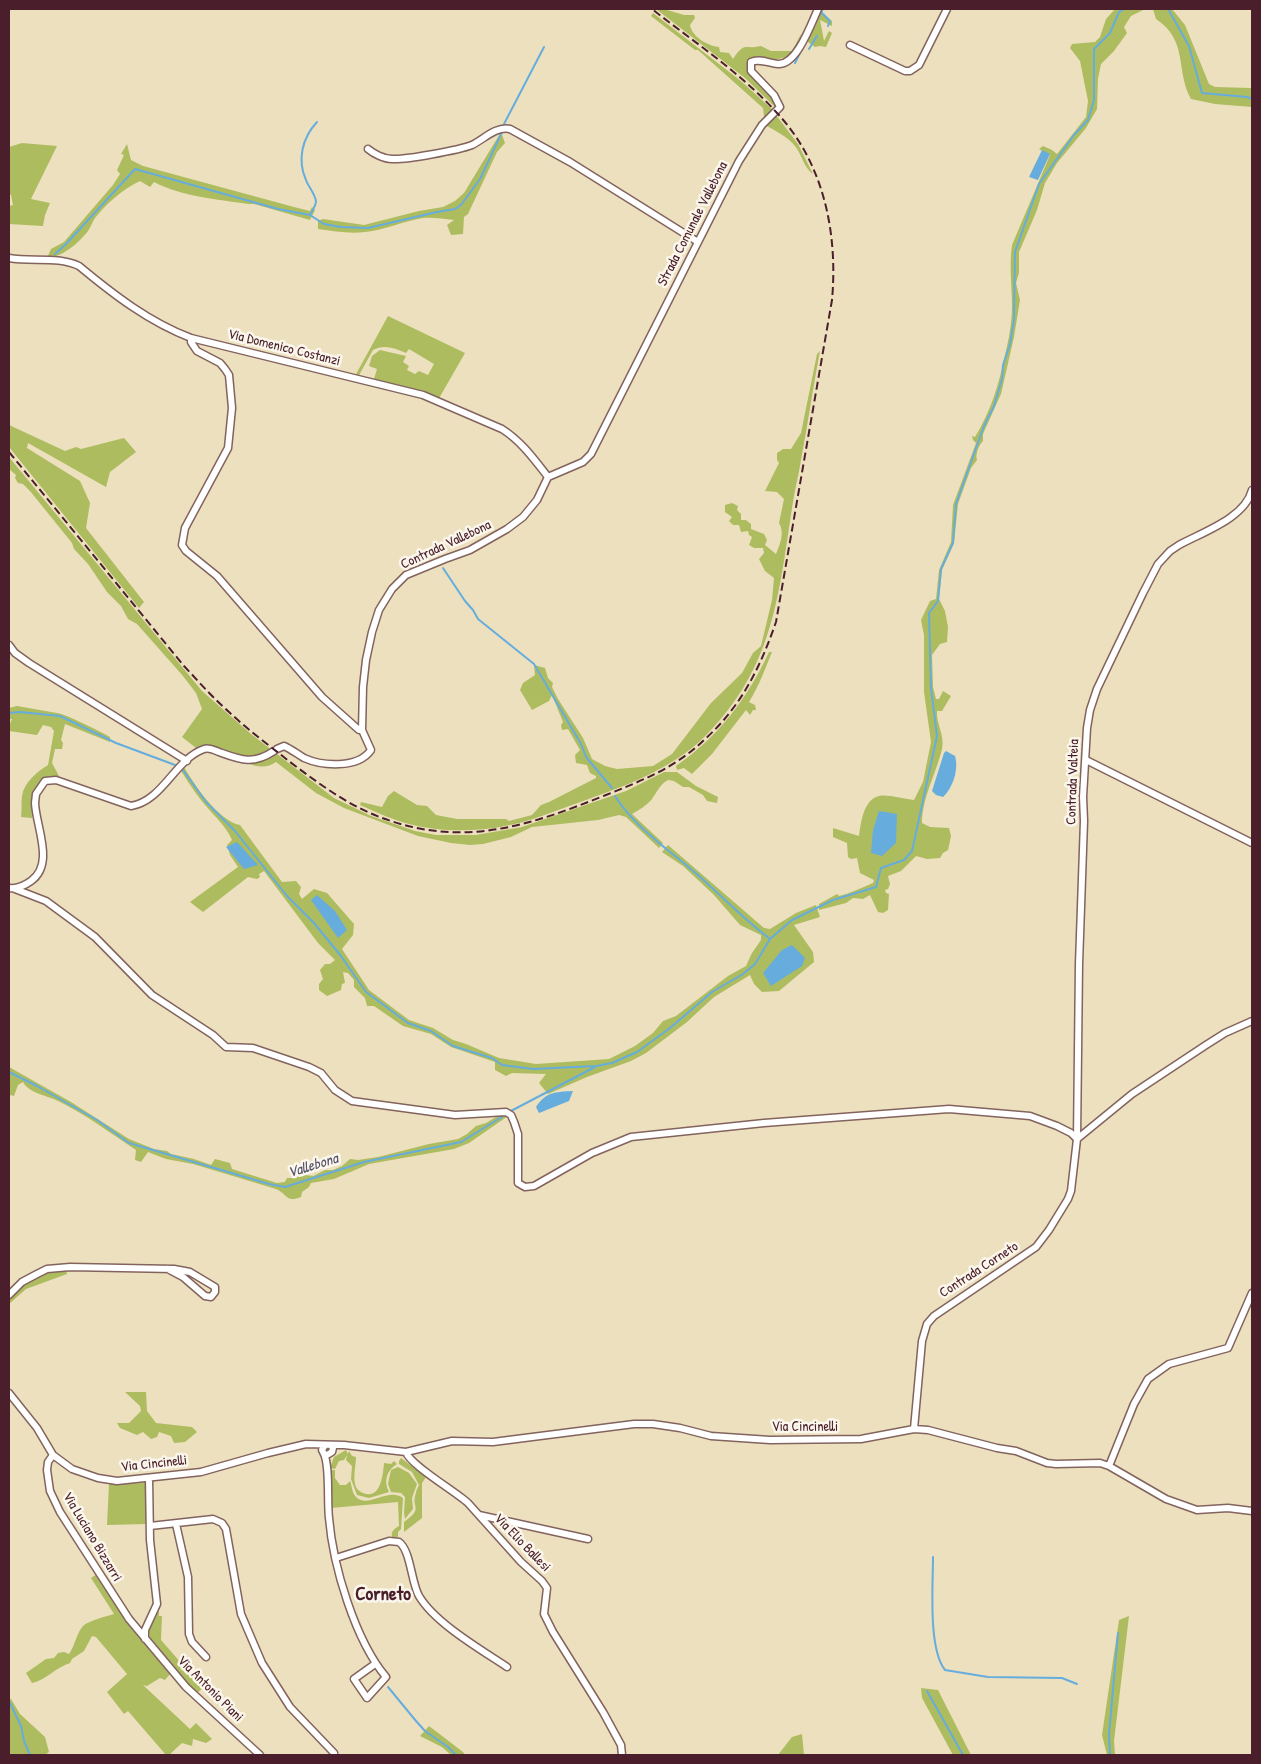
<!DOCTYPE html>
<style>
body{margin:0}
#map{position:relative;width:1261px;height:1764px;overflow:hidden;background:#ede0be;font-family:"Patrick Hand",sans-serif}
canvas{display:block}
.frame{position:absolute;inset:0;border:10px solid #4a1f2b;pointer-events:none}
</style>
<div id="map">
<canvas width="1261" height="1764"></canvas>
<div class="frame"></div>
</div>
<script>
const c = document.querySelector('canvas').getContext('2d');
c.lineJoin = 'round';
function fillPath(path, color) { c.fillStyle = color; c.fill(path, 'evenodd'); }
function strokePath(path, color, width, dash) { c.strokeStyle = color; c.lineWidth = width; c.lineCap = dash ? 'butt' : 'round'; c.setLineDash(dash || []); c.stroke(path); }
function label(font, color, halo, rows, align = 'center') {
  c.font = font + ' "Patrick Hand",sans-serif'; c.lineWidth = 5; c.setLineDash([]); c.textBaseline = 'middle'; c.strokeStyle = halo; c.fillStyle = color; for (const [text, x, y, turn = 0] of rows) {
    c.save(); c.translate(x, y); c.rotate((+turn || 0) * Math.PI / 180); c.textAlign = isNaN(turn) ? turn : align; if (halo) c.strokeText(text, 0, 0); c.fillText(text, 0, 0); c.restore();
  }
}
const green = new Path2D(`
 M656,9H664L684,15H694L695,18L690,25C692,37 708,46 719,47L720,52L729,53L733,59C745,41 744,50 761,46L771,51H792L801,34C797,62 774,62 753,57L747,62L748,72L765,88L776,103L775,107L745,78Z
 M1115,9H1145L1131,16L1124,27L1127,33L1114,51L1101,64L1098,79L1097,109L1086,128L1057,163L1045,183L1037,210L1019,252V273L1016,283L1020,300L1014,337L1001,394L983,434V441C979,445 975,454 977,460L971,468L958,504L954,543L942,570L939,599L945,611L948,627L947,642L940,644L932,655L933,687L936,699H939L943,691L951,696L942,711H937C936,724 945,735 942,749C936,774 922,798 922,823L930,827L949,828L951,836L948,850L943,853L940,858L927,859L916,856L901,871L888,876L890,884L888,889L885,890L886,893L889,894L888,910L883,913L878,912L870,895L863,899L853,898L846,903L819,910V904L837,894L839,896C851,893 861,888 873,883L874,880L860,873L857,858L851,859L848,857L847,843L833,837V828L859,836C861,823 863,800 879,796C886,794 905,799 914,800L923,782L931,742L924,692V635L921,620L930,601L936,599L939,570L951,542L953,505L976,443L973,440L972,436L975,437C991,411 999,384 1005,355C1009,339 1012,322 1012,306C1012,285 1009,265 1012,245L1050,155L1039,149L1043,146L1052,150L1057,154L1086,117L1088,101L1080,61L1070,48L1072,44L1095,42L1100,37L1106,19Z
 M1153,9H1172L1185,25L1209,84L1215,87L1252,88V107L1215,104L1191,99C1175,70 1189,41 1156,19Z
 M820,11L832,21V26L820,20L824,41L829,31L832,33L826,47L820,46L815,47L805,40Z
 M653,13L741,81L773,110L764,117L763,108L698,50H695L651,16Z
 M776,115L798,144L813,174C804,168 802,155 795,146C788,137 776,131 765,125Z
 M501,132L505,143L497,152L468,214L464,217L463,234L451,235L447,225L454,220C444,219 433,217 423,218C403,221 385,230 365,232C349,234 334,231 318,229V221L323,219L364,225L419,211L443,207L455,201L464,193Z
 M22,143L57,146L31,199L50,203L45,215L43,226L9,224V206L13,205L11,195H9V147Z
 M127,144L131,160L143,166L294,207L310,211L312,207L315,210L310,220L254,204H248C216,199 183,197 154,182L150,187L140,181C123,189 107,203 95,218C92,222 91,227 88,231C78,244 62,257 47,258L51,249L64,242L113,185L120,174L117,170L124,155L121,154Z
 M388,316L465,353L438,400L401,386L374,379L377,369L369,366L372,356L380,350L406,356L403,362L409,366L407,370L415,374L419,371L428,375L434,364L409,349L406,353C395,348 383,344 373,350L358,377L355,376Z
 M820,351C813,387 808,423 801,460C799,474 795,488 793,502C780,583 776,656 719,721C711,730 702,740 692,748C657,776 613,790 572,805C550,813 528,822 505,826C471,833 429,832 396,820C384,816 372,810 360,805L361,802L382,807L388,796L394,791L417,805L427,806L436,815L457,819H506L509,821L532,815L541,805L549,802L596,778V776L590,773L587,765L576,763L575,755L580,750L568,729L562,730L561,725L563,722L552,695L549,701L532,710L520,690L523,683L535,675L534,665L545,668L548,678L553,683L552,687L558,699L583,738L592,759L605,766L617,769L653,766L672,754L711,703L742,673L753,653L761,646L772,600L774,578L765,571L759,559L764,553L763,548H754L749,545L752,537L749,535L748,531L741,532L739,525H733L729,521L732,517L725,512V505L732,503L738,506L737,510L741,514V520H746L751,524V529L764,534L767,540L765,545L776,554C780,544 785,533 779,523L784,499L777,492L765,491L779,463L777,460V453L783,449H791L801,433L817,354Z
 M9,425L65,451L76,447L81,449L124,438L136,452L110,472L106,487L28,443L27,448L80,481L90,503L86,528L144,602L139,608L9,447Z
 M9,457L202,691L251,734L334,798L371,816L415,831L436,835H476L522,827L626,791L664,772H677L696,786L718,797L717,803L707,801L703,795L689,787H683L674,781L668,780C660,784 657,792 652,799C646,806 639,810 632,814L663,843L659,848L626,817L619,815L598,820L532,827L511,837L483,844L470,845L451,843L418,836L344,808L316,793L276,762C252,779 224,741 196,748L182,737L202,709L196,693L183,676L137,624L128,619L121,606L107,592L88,564L74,549L72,543L30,491L23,484L18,483L15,478L16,475L9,469Z
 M769,652H772C765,669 759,686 749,702L755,705L756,710H753L750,715L746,710L712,754L692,774L684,768L677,770L676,766C719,736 747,699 769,652Z
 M17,706L57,713C63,713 102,732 110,737V742L65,724L61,740L63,743L62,749H55L52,763L59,776C53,778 45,780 40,783C30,791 32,807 32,818L21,817C22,810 21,803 22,796C24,782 37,772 48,765L54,731L51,727L43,725L37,735L9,731V726L12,719H9V708Z
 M184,767C195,786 219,821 240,825L282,882L296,881L301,887L299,894L302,899L314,889L327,893L354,924L353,935L342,949L369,990L409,1020L433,1028L453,1040L466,1044L499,1058L536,1064L609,1059L635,1046L653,1033L663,1021L676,1016L728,976L746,966L752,953L761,940V935L740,925L714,895L683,866L662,852L668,845L764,928L770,929L796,913L816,905L820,917L794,925L813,952L814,962L779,991L762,992L754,984L750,975L714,997L687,1022L646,1053L631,1061L587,1077L548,1094L539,1083L546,1074L512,1073L506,1076L495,1070V1062L451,1047L431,1034L403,1026L374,1006H367L365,998L354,987V980L348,973L343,972L345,983L342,984L341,990L327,996L319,990V984L323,979L320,970L325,964H330L335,960L318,943L264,871L259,874L260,877L257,879L248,877L203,912L190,902L238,867L230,855L227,845L232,840C226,826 216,818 206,806C197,796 189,783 181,771Z
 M9,1067L71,1102L129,1139L154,1149L167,1151L171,1154L194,1159L211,1165L215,1159L230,1163L232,1169L277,1183L285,1182L287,1178H297L298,1174L313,1176L325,1170H333L342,1166L350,1159L358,1160L378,1157L429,1144L458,1139L467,1134L476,1126L486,1123L501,1114L508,1116L469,1143L454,1149L369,1164L334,1179L311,1183L309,1187L302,1192L301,1197C285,1203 288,1194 276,1189L193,1164L166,1159L148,1152L141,1162L135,1160L136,1150C110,1133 84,1113 56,1100C45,1095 29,1093 23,1082L18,1085L14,1096L10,1095Z
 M66,1268L67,1274L26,1289L9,1304V1298C28,1279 40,1272 66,1268Z
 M125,1392H146L147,1411L156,1423L192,1427L197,1432L185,1442L174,1443L171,1436L159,1432L157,1437L151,1439L143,1432L137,1435L120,1428L117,1423H129L141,1411L140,1406Z
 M346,1450L348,1454L349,1451L352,1456L356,1457C356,1465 353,1476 355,1484C356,1489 359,1491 363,1493C381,1500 383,1474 384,1463L391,1464L394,1461L397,1464C387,1470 383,1481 389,1492L369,1498L357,1495L351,1479L352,1466L346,1460L347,1455L344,1460L339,1461L335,1469L330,1468L334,1457Z
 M401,1458L426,1477L422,1483V1518L404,1532V1522C425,1507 410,1508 416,1493C416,1490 418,1488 419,1485L412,1472L399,1464V1461Z
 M398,1467L409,1473L417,1484L412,1498L413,1509L405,1519L404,1513L405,1497L401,1493L391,1492L388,1484L391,1470Z
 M330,1470H335V1478L340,1485H346L350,1481C352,1486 352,1493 356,1497C368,1509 388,1487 403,1498L401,1529L398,1532V1537H392C391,1531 394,1529 399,1526L398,1502L331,1508Z
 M146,1483V1524L107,1525L109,1484Z
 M97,1574L171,1673L165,1680L160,1678L147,1686L143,1685L190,1729L196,1723L212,1739L206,1743L193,1739L192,1746L182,1743L169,1755H166L128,1711L124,1714L107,1692L127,1674L96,1637L92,1636L84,1651L72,1659L70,1663C56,1667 46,1680 32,1683L26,1673L46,1659L54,1658L58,1653L64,1652L69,1654C75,1646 77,1631 84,1625C89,1621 107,1616 114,1614L91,1578Z
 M159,1611V1616H162L161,1640L203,1688L196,1694C186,1682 148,1645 149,1632C149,1625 155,1615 159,1611Z
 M1129,1616L1114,1741L1115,1755H1107L1102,1735L1119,1620Z
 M921,1688L938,1690L971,1755H953L922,1698Z
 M11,1699L20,1714L45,1737L49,1752L45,1755H9V1700Z
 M429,1726L463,1752L465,1755H451L442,1747L420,1736Z
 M802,1734L804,1755H778L792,1737Z`);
const water = new Path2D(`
 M1042,150L1050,154L1038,180L1029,177Z
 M946,751L955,756C959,769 953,788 943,797L936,795L932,791L944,753Z
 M879,811L897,814L896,843L882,856L871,853L873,830Z
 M237,842L258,865L244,869L226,847Z
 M317,895L335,911L347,930L338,938L311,900Z
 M792,945L805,958L802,966L771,986L763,973L782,950Z
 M573,1091L569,1101L539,1113L536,1107C546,1092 555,1092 573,1091Z`);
const stream = new Path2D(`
 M1168,9L1189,46L1202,93L1247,97L1252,99
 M821,12L830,21L828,26
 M817,19L823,9
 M809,49L817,36
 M795,63L802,49
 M504,124L544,47
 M310,215C312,211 316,206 316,201C315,194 308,186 306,180C297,160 302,138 317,122
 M55,254L66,244L135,169L278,209L310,215L324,224L341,227L368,228L437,212L455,209L461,205L480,179L502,132
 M443,568L465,601L473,610L478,619L534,664L581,744L586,757L612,788
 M9,713L20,712L60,716L116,743L175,765
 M183,770L206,802L235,831L287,896L314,923L341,956L366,992L408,1023L431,1031L453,1046L492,1058L502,1065L533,1069L596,1066L612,1063L637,1052L670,1028L712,992L743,974L755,964L770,939L792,920L833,900L876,887L881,868L904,860L912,851L937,736L931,688L929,613L938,601L941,569L953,543L956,504L984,426L994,406L1002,379L1003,365L1010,344L1014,320L1015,252L1039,184L1074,135L1088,120L1094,100V49L1110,33L1119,12L1124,9
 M615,796C634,826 665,847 692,870C719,893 742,918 770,939
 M9,1072L37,1086L97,1120L129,1143L269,1184L285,1187L364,1162L461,1142L505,1115
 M509,1112L595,1067
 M933,1557C933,1585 928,1649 945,1670L988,1677L1062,1678L1077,1684
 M388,1687L416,1721L425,1731L448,1747L456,1755
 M927,1691L963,1755
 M9,1701L21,1726L24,1741L30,1755
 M1110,1755L1109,1734L1118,1633`);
const minor = new Path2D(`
 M850,45L905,71H910L919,65L947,9
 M368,149C374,154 384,159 392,159C406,160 459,150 472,145C484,139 496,126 510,129L570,162L698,242
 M9,258C32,262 58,256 79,266C114,295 149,322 191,338L423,395L502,429C521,441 534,459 548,477
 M191,338V342L197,351L220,363L225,369L229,375L232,408L228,448L185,528L182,545L186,551L217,576L322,697L359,730H362
 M548,477L583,462L591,454L739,161L762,125L780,107L774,95L751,71V62C759,58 769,63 778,64C797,65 811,24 818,9
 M9,645L15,653L29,663L187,761
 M277,749L284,746C291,749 297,754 304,758C322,766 358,769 371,750L362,730L363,687L366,660L372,632L379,610L392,589L406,575L445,559L470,550L507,529L523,517L537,500L548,477
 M1086,760L1252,843
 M9,888C17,889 24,886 31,881C55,864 36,827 35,803L36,794L45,781L56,780L131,806C163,801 175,759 204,749C209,747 214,750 219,752C241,760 253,765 274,751
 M15,889L46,901L95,937L152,995L213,1035L226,1047L253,1048L309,1067L321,1073L335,1090L352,1101L455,1115L506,1112L511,1115L514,1122L518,1134V1183L525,1187L534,1186L592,1153L631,1137L764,1123L949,1109L1030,1116L1057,1126L1071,1133L1077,1139L1132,1094L1206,1045L1225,1033L1252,1021
 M9,1295L22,1282L37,1274L47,1269L70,1267L174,1269L190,1272L215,1287V1292L211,1297L205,1296L183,1277L168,1269
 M9,1393L37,1428L53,1455L72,1469L98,1478L117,1481L201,1472L268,1453L306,1444L344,1445L406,1452L452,1441L493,1442L634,1424H653L680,1428L711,1436L770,1440L861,1439L914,1429L928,1430L997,1448L1016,1451L1047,1463L1056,1464L1100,1463L1109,1466L1166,1499L1197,1510L1228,1508L1252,1511
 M914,1429L922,1341L927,1324L934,1316L1036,1247L1049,1230L1068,1199L1071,1191L1077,1139L1079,964L1084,821L1083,797L1087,728L1090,710L1097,689L1143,593L1158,564L1170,551L1179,545C1203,532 1245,518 1252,490
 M325,1445L322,1450L324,1454L327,1455L332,1452L333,1448L331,1445
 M406,1452C410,1465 455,1491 468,1503L521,1562L542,1581L547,1588L544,1614L553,1632L603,1712L621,1745L622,1755
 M324,1454C330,1466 327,1502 329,1518C333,1566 355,1640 386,1677L367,1698L354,1679L375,1664
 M53,1455L48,1462L47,1470L50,1491L60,1512L129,1619L186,1687L260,1755
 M1109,1466L1134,1404L1148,1379L1169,1364L1228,1348L1252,1293
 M479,1515L588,1539
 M176,1524L188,1577L189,1634L192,1642L206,1657
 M150,1526L213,1519L222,1523L226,1529L241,1614L262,1663L290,1707L334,1753
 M336,1558L389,1541L399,1542C411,1551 411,1582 419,1596C435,1623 480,1649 507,1667
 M145,1639V1630L157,1604L150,1540L149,1478`);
const rail = new Path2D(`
 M9,452L184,666C199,682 213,698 229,712C248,730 270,746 290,762C322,786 353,809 391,821C469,847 533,824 606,795C643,780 675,768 704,740C741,707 760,668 776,622L832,300C838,234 824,163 777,113C741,73 694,42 652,9`);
const streetNames = [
 ["Strada Comunale Vallebona",693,224,-63],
 ["Via Domenico Costanzi",284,348,14],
 ["Contrada Vallebona",446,545,-25],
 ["Contrada Valteia",1073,782,-88],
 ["Contrada Corneto",979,1270,-33],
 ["Via Cincinelli",805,1427],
 ["Via Cincinelli",154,1464,-6],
 ["Via Luciano Bizzarri",92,1537,59],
 ["Via Elio Ballesi",522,1543,46],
 ["Via Antonio Piani",210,1689,45]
];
const waterNames = [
 ["Vallebona",313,1166,-17]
];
const districtNames = [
 ["Corneto",383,1595]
];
fillPath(green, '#adbc5f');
fillPath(water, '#66addd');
strokePath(stream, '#66addd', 2);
strokePath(minor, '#83635e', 9);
strokePath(minor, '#fff', 6);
strokePath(rail, '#4a1f2b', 2, [8, 4]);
label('14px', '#4a1f2b', '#fbf7ec', streetNames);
label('italic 15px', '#545169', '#fbf7ec', waterNames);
label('bold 19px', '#4a1f2b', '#fbf7ec', districtNames);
</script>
